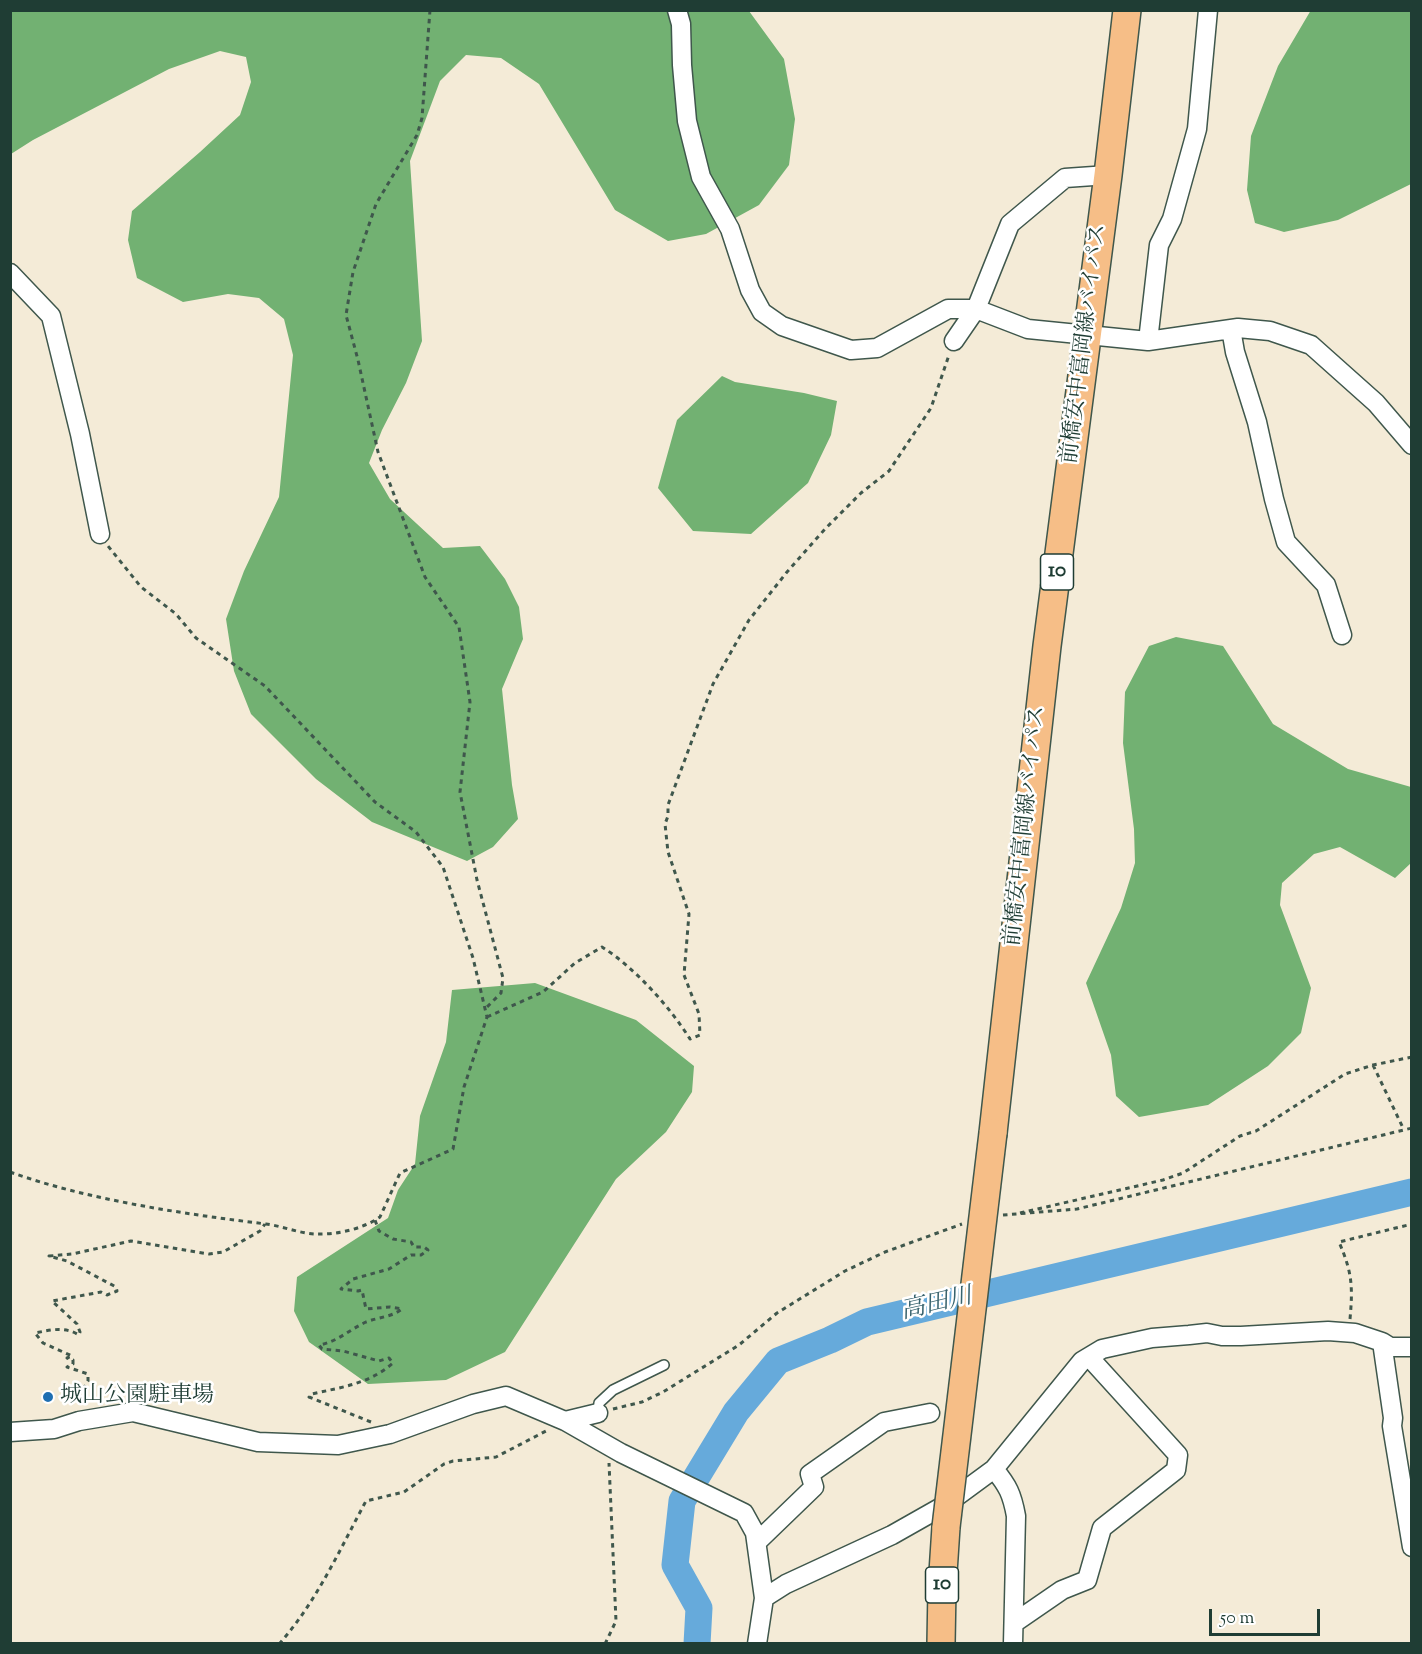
<!DOCTYPE html>
<meta charset="utf-8">
<style>
body{margin:0}
#map{position:relative;width:1422px;height:1654px;overflow:hidden;background:#f4ebd7;font-family:"Sorts Mill Goudy",serif}
canvas{display:block}
.frame{position:absolute;inset:0;border:12px solid #1f3d34;pointer-events:none}
.scale{position:absolute;left:1209px;top:1609px;width:111px;height:27px;box-sizing:border-box;border:3px solid #1f3d34;border-top:0;padding-left:8px;font-size:18px;line-height:21px;white-space:nowrap;color:#1f3d34;-webkit-text-stroke:4px #fff;paint-order:stroke}
</style>
<div id="map">
<canvas width="1422" height="1654"></canvas>
<div class="frame"></div>
<div class="scale">50 m</div>
</div>
<script>
const c = document.querySelector('canvas').getContext('2d');
c.lineJoin = 'round';
function fillPath(path, color) { c.fillStyle = color; c.fill(path, 'evenodd'); }
function strokePath(path, color, width, dash) { c.strokeStyle = color; c.lineWidth = width; c.lineCap = dash ? 'butt' : 'round'; c.setLineDash(dash || []); c.stroke(path); }
function label(font, color, halo, rows, align = 'center') {
  c.font = font + ' "Sorts Mill Goudy","Noto Serif JP",serif'; c.lineWidth = 5; c.setLineDash([]); c.textBaseline = 'middle'; c.strokeStyle = halo; c.fillStyle = color; for (const [text, x, y, turn = 0] of rows) {
    c.save(); c.translate(x, y); c.rotate((+turn || 0) * Math.PI / 180); c.textAlign = isNaN(turn) ? turn : align; if (halo) c.strokeText(text, 0, 0); c.fillText(text, 0, 0); c.restore();
  }
}
const forest = new Path2D(`
 M1311,10L1411,11V184L1338,220L1284,232L1255,223L1247,190L1251,136L1278,66Z
 M11,11H749L784,59L795,119L789,165L759,205L706,234L668,241L615,210L539,84L501,58L466,55L440,81L410,161L422,341L406,383L382,430L369,463L390,499L443,548L480,546L505,579L519,607L523,639L502,689L512,785L518,819L493,847L467,861L372,822L316,779L251,714L234,671L226,619L244,571L279,497L293,355L284,319L259,298L228,294L183,302L137,278L128,240L132,211L200,152L240,115L251,82L246,57L220,51L169,69L33,140L11,154Z
 M722,376L735,382L804,393L837,401L831,435L808,483L751,534L693,531L658,488L677,420Z
 M1176,637L1223,646L1273,724L1348,769L1411,787V863L1395,878L1340,847L1314,854L1282,883L1280,905L1311,988L1301,1033L1268,1066L1208,1105L1139,1117L1116,1096L1111,1055L1086,983L1121,908L1135,863L1134,829L1123,743L1125,692L1149,646Z
 M535,983L636,1020L694,1066L692,1092L666,1132L616,1179L505,1352L446,1380L368,1384L309,1342L294,1311L297,1277L388,1218L398,1190L415,1164L420,1116L446,1042L452,990Z`);
const river = new Path2D(`
 M697,1644L699,1608L675,1565L682,1501L736,1412L778,1361L830,1340L867,1322L1412,1192`);
const path = new Path2D(`
 M430,10L422,118L417,135L376,204L353,272L346,315L358,360L378,452L425,577L459,627L470,702L460,792L477,880L503,978L501,993L487,1007
 M487,1017L543,992L575,963L602,947C634,967 670,1007 690,1039L700,1035L699,1014L684,975L689,914L668,852L665,824L668,816V805L713,684L749,620L787,572L825,529L861,493L889,471L931,408L949,355
 M1373,1065L1404,1130
 M10,1172C88,1200 184,1214 266,1224C282,1226 298,1233 315,1234C336,1235 363,1229 380,1217L400,1173L453,1149L464,1087L487,1017L473,958L443,867L416,832L375,802L265,686L196,638L176,614L141,587L108,546
 M1020,1213L1163,1180L1183,1173L1240,1136L1256,1131L1345,1074L1373,1065L1412,1057
 M1003,1215L1077,1209L1412,1128
 M1350,1319C1353,1286 1352,1272 1339,1242L1412,1224
 M83,1389L88,1381V1374L67,1367L73,1364V1360L67,1358L72,1356L43,1343L35,1333C51,1330 64,1326 79,1335L80,1332L77,1324L52,1301L101,1292L107,1295L117,1291L116,1287L67,1261L49,1256L72,1254L131,1241L209,1254L223,1252L260,1231L265,1224
 M613,1409L642,1402L663,1392L739,1345L777,1313L845,1271L885,1252L962,1224
 M371,1422L309,1397L312,1394C342,1387 369,1384 393,1363L389,1358L379,1361L343,1351L322,1349L319,1345C337,1342 349,1330 366,1322C379,1317 392,1317 402,1309L390,1307L366,1309L362,1290L358,1291L341,1289L353,1279L389,1269L411,1255H421L428,1250L424,1247H414L411,1242L393,1239L379,1231L375,1220
 M279,1644C316,1603 340,1549 366,1501L404,1492L444,1464L453,1461L496,1457L546,1431
 M605,1644L616,1621L609,1463`);
const service = new Path2D(`
 M598,1413L599,1403L613,1390L664,1365`);
const minor = new Path2D(`
 M677,10L681,24L682,65L687,121L701,177L730,229L750,290L762,312L782,326L851,350L877,348L948,309H976L1028,329L1148,341L1238,328L1270,331L1311,345L1376,403L1412,445
 M10,273L51,316L80,434L100,534
 M1231,329L1235,352L1257,422L1274,499L1286,542L1326,585L1342,635
 M954,341L976,309L1010,224L1065,178L1108,175
 M1148,341L1159,245L1172,219L1197,129L1208,10
 M1382,1342L1393,1418L1392,1426L1412,1547
 M565,1421L598,1413
 M10,1432L54,1429L79,1421L133,1412L258,1442L338,1445L390,1434L473,1404L506,1396L565,1421L621,1453L744,1513L755,1533L764,1598L757,1644
 M994,1469C1008,1486 1012,1494 1016,1516L1013,1644
 M757,1542L814,1487L810,1474L884,1422L930,1413
 M764,1598L786,1584L892,1535L945,1505L994,1469L1082,1361L1102,1349L1152,1338L1189,1335L1207,1333L1222,1336H1241L1328,1331L1355,1333L1382,1342L1390,1347H1412
 M1014,1623L1062,1590L1087,1580L1102,1528L1176,1470L1178,1455L1089,1357`);
const primary = new Path2D(`
 M993,1133L1047,646L1108,175L1127,10
 M941,1644L942,1588L946,1527`);
const primaryBridge = new Path2D(`
 M946,1527L993,1133`);
const markers = [
 [48,1397,6,"#1f6fb2"]
];
const shields = [
 [1057,572,33],
 [942,1585,33]
];
const shieldNames = [
 ["10",1057,572],
 ["10",942,1585]
];
const streetNames = [
 ["前橋安中富岡線バイパス",1086,344,-83],
 ["前橋安中富岡線バイパス",1027,826,-84]
];
const poiNames = [
 ["城山公園駐車場",60,1397]
];
const waterNames = [
 ["高田川",937,1306,-13]
];
fillPath(forest, '#72b172');
strokePath(river, '#66aadb', 27);
strokePath(service, '#3f574c', 12);
strokePath(minor, '#3f574c', 21);
strokePath(primary, '#3f574c', 30);
strokePath(path, '#3f574c', 3, [4.5, 4.5]);
strokePath(service, '#fff', 9);
strokePath(minor, '#fff', 18);
strokePath(primary, '#f6be87', 27);
strokePath(primaryBridge, '#3f574c', 30, []);
strokePath(primaryBridge, '#f6be87', 27);
for (const [x, y, r, color] of markers) { const dot = new Path2D(); dot.arc(x, y, r, 0, 2 * Math.PI); c.fillStyle = color; c.fill(dot); strokePath(dot, '#fff', 2); }
for (const [x, y, w] of shields) { const box = new Path2D(); box.roundRect(x - w / 2, y - 18, w, 36, 4.5); c.fillStyle = '#fff'; c.fill(box); strokePath(box, '#1f3d34', 1.5); }
label('bold 21px', '#1f3d34', null, shieldNames);
label('22px', '#1f3d34', '#fff', streetNames);
label('22px', '#1f3d34', '#fff', poiNames, 'left');
label('italic 24px', '#38636e', '#fff', waterNames);
</script>
